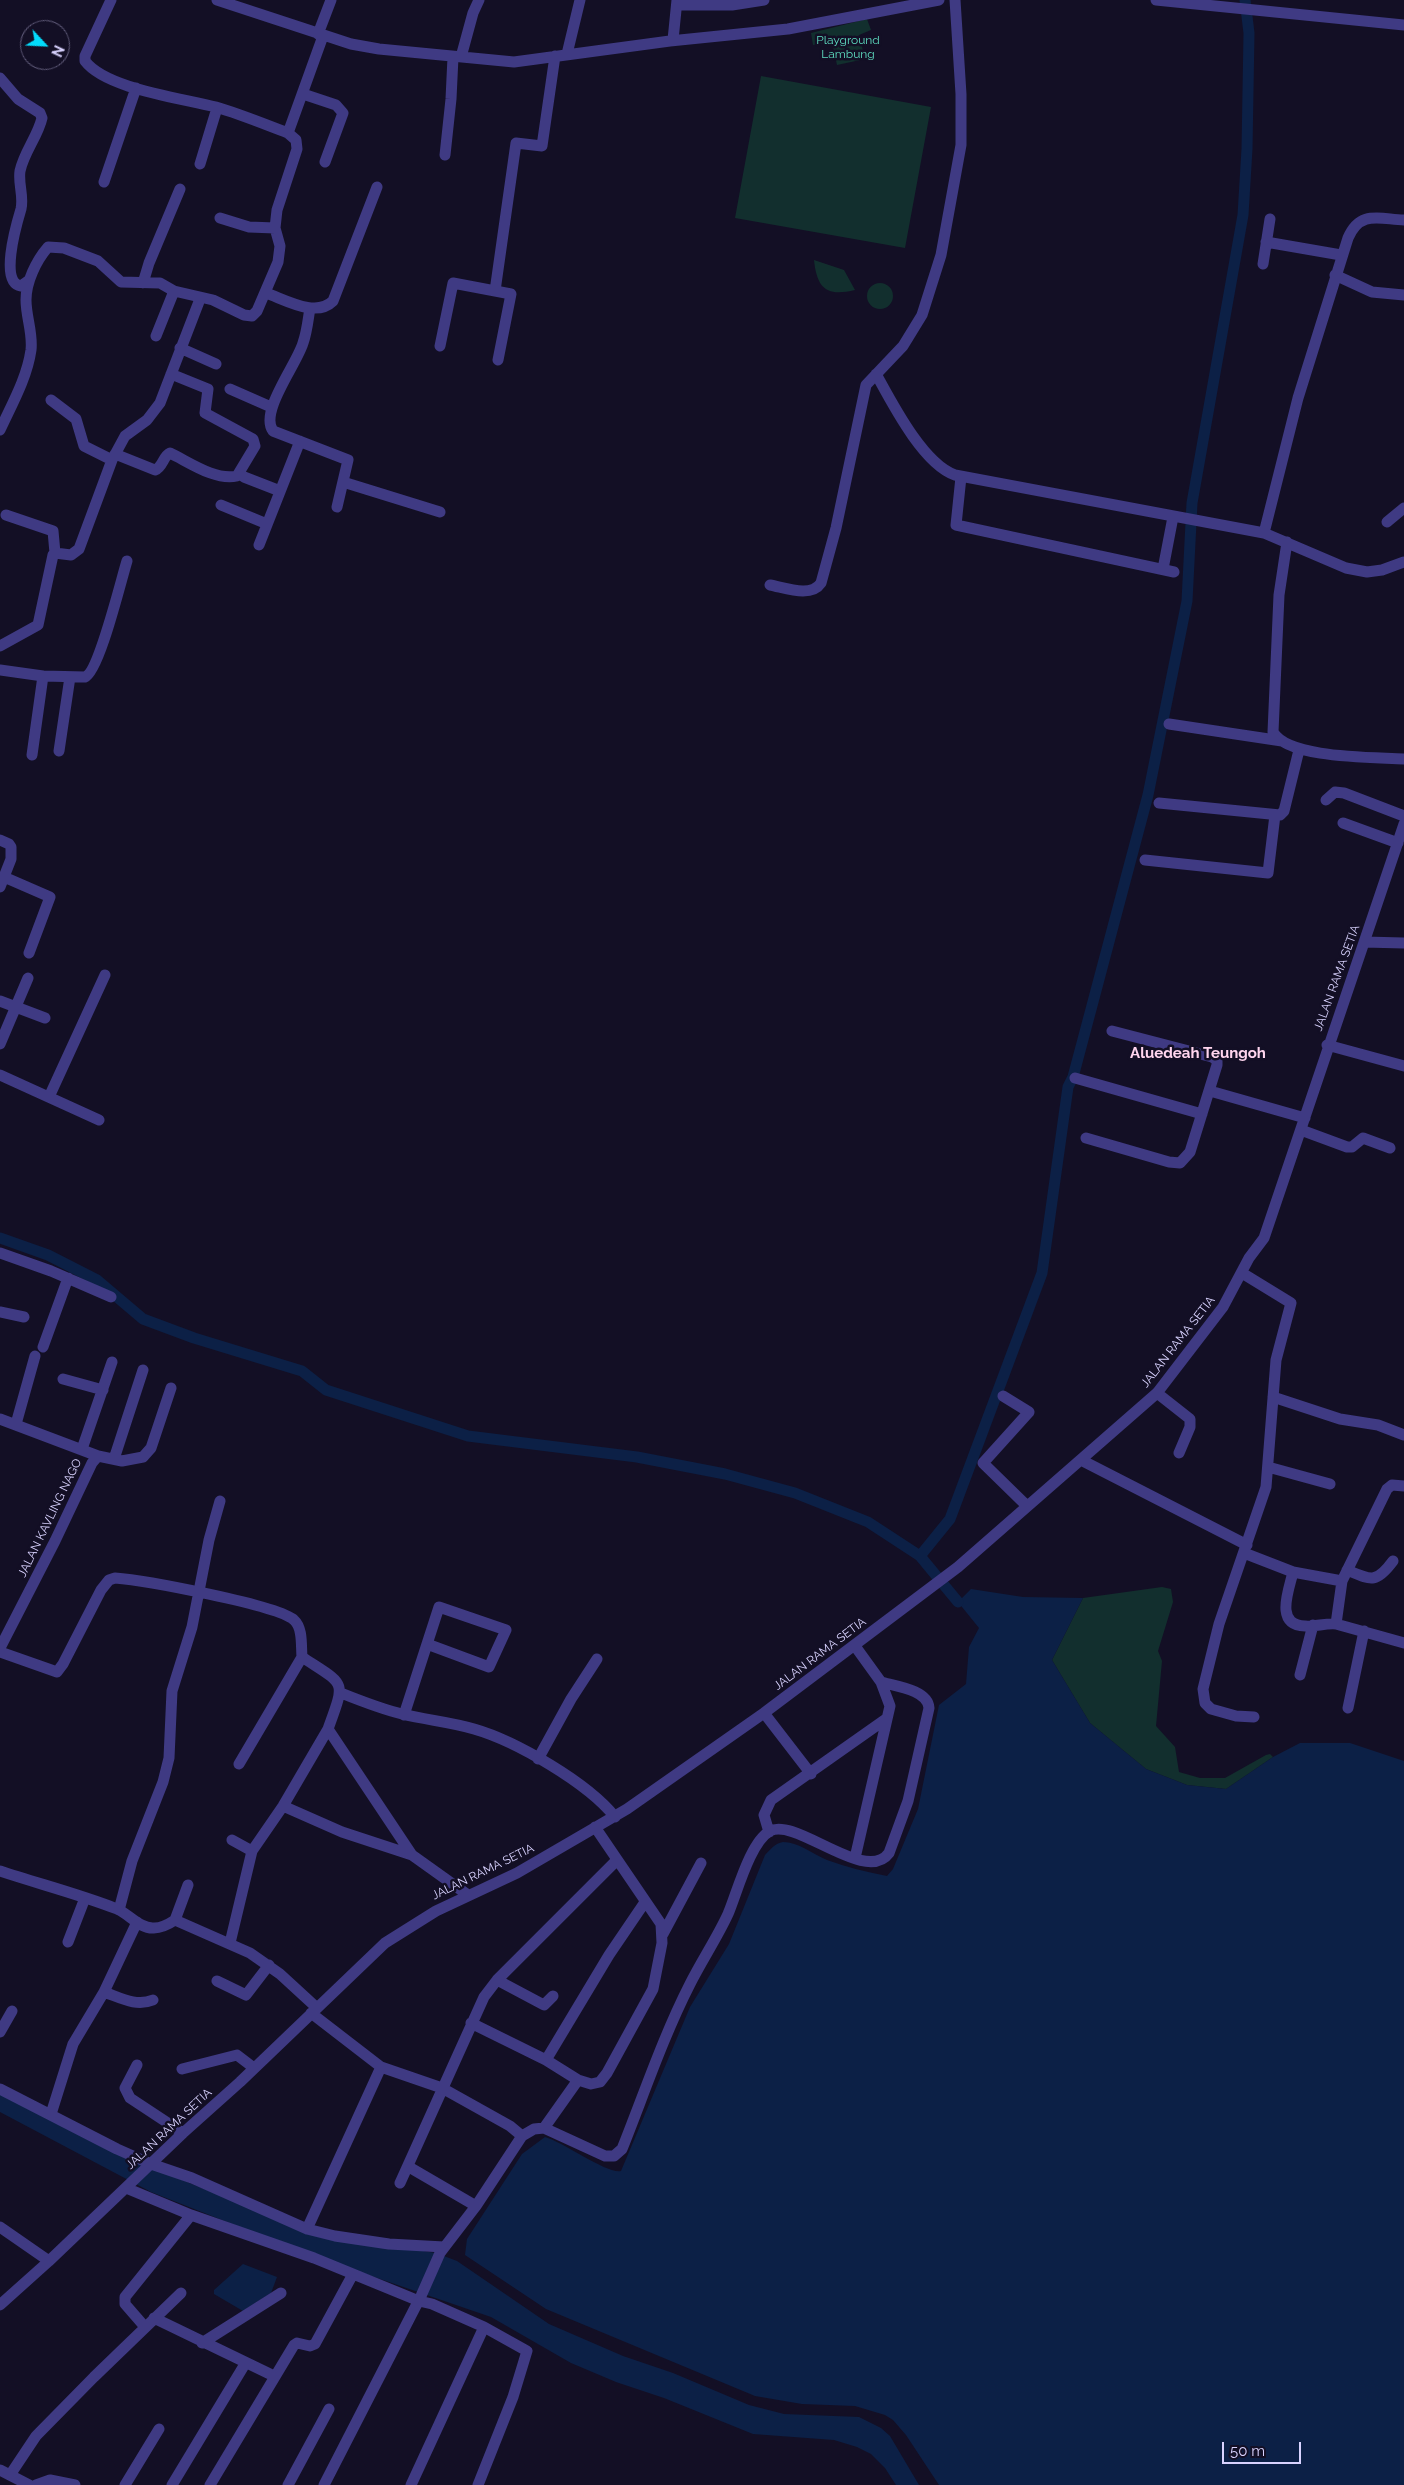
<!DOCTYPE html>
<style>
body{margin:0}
#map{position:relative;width:1404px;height:2485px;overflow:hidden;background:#130f25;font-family:Raleway,sans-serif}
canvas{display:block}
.north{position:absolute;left:20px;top:20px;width:50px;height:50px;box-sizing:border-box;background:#130f25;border:1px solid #625d7c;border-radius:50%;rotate:115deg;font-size:14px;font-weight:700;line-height:20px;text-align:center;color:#d9d3ff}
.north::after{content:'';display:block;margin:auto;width:18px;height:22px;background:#03dbfb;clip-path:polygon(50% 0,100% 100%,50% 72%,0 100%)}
.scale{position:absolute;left:1222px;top:2442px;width:79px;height:22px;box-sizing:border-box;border:2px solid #d9d3ff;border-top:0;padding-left:6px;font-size:15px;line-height:18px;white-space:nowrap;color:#d9d3ff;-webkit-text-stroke:4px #130f25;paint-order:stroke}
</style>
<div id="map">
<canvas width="1404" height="2485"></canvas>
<div class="north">N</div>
<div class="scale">50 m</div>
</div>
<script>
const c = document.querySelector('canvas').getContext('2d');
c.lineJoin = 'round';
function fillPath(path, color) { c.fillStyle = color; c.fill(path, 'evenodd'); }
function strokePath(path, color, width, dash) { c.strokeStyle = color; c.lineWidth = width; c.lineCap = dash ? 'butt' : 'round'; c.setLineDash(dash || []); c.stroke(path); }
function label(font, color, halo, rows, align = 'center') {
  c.font = font + ' Raleway,sans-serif'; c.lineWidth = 5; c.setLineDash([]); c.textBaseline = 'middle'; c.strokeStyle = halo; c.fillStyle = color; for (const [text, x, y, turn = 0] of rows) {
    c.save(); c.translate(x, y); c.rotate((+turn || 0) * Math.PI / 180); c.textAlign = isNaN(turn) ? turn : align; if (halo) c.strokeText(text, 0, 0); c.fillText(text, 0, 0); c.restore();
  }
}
const green = new Path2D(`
 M867,19L871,30L859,35L865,59L837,65L832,42L813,45L811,33Z
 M761,76L931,107L905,248L735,218Z
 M814,260L844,270L855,290C826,297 817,288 814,260Z
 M867 296a13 13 0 1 1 26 0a13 13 0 1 1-26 0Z
 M1162,1587L1171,1589L1173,1602L1158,1651L1162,1661L1156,1726L1175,1747L1179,1772L1200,1778H1225L1266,1755L1270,1754L1273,1757L1226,1789L1187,1785L1146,1769L1090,1723L1052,1660L1083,1598Z`);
const water = new Path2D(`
 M971,1589L1023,1597L1083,1598L1052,1660L1090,1723L1146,1769L1187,1785L1226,1789L1273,1757L1300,1743H1350L1404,1761V2485H939L906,2435L893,2420L885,2415L855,2406L802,2404L755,2396L546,2309L465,2255L467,2239L522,2154L545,2137C563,2142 609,2175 621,2171L690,2007L729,1944L765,1855C770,1850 775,1843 783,1842C798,1842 813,1854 827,1860C847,1867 866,1872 887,1876L893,1869L918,1809L939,1705L966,1684L969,1647L979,1628L958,1602Z
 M0,2092L133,2160L315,2234L436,2253L457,2261L549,2324L623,2356L673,2373L749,2405L784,2414L859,2417L881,2428L890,2436L919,2485H896L885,2468L871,2454L857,2447L834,2440L753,2434L664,2398L616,2382L571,2363L491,2317L316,2257L151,2192L0,2112Z
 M243,2264L277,2277L271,2293L243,2311L214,2294V2290Z`);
const canal = new Path2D(`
 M0,1238L48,1255L97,1280L143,1319L194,1338L302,1371L326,1390L468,1436L637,1457L725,1474L795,1493L868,1522L920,1556
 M958,1602L920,1556L950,1519L1042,1273L1068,1087L1073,1077L1148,795L1187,601L1192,503L1243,215L1247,149L1249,33L1245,0`);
const minor = new Path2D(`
 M111,0L85,56V61C106,89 182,98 216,107C240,114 264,124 288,133
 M217,0L351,44L379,49L514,62L670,41L788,29L939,0
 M1156,0L1404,25
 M677,5H732L764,0
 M318,34L331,0
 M673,40L677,0
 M567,54L580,0
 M461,57L473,13L479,0
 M0,78L18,99L40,113L42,118C38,136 24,152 20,171C18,184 24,196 21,209C15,229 0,283 21,286L28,281
 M303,94L336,105L343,113L325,162
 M445,155L451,99L453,57
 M200,164L217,108
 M104,182L136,88
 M220,218L249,227L275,228
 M1266,242L1341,255
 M1263,264L1270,219
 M1335,275L1372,292L1404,295
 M143,283L149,263L180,189
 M495,291L516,143L542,146L555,56
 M266,293C286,300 316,318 333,301L377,187
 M310,308C308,320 307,332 303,343C297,364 259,412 273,431L348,460L337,507
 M156,336L174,291
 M440,346L453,283L511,294L498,360
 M180,348L216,364
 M876,374C892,403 923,464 955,475L1264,533L1346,568L1367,572L1382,570L1404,562
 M230,389L271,407
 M51,400L76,419L84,446L112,460
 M0,430C12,404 27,378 31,350C33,333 26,317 26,300C26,282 36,261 48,247L64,248L98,261L121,282L160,283L174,291L213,300L244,315L252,316L257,311L278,262L280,246L275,228L277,210L297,149L296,140L288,133L323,36
 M115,454L155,470C163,467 163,456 170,453C189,462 215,481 237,476L255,446L253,439L205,413L208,389L171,374
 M244,477L280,491
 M961,477L956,525L1174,572
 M343,482L440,512
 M221,505L267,524
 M6,515L53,531L55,553
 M1387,522L1404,508
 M1264,533L1298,398L1348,238C1360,210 1379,219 1404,220
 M1287,542L1279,595L1273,732C1288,759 1375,757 1404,759
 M259,545L300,441
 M1163,569L1173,517
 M770,585C786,588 811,598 821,583L836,528L866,385L903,346L922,315L941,255L961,145V94L955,0
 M0,646L38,625L53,555L55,553L71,555L79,549L112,460L125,436L147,420L160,403L200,299
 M0,670L43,676L85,677C99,672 121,580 127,561
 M1169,724L1282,741
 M59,751L70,677
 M32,755L43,676
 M1326,800L1335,792L1344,793L1404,816
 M1159,803L1280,815L1284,811L1299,750
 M1343,823L1398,843
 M0,840L9,844L11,847V859L0,887
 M1145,860L1268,873L1275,815
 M4,877L50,897L29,953
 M1364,942L1404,943
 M0,1001L45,1018
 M0,1044L28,978
 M1327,1045L1404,1066
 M0,1075L99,1120
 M1075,1078L1202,1114
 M1210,1091L1305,1118
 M49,1097L105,975
 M1301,1130L1347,1147H1352L1363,1138L1390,1148
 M1086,1138L1169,1162L1180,1163L1190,1152L1217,1065V1060L1212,1057L1112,1031
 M0,1253L51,1271L111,1297
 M1242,1273L1291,1303L1276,1360L1266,1487L1219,1624L1203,1689L1205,1703L1211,1709L1236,1716L1254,1717
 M0,1312L24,1317
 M43,1347L68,1278
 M63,1379L103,1390
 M1157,1393L1190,1419V1427L1179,1453
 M1003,1396L1029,1412L983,1463L1027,1506
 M1273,1397L1340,1419L1378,1425L1404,1435
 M0,1419L98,1456
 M16,1424L35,1356
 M82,1449L112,1362
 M114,1459L143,1370
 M1081,1460L1247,1545
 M1268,1467L1330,1484
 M1244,1553L1293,1572L1342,1581L1387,1489L1392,1485L1404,1486
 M1347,1570C1371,1580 1376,1584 1393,1561
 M1293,1572C1289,1590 1274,1625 1305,1626C1315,1627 1325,1623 1336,1624
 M1342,1581L1336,1624L1404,1643
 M0,1648L55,1541L92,1463L98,1456L122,1461L143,1457L151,1448L171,1388
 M0,1652L57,1672L63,1664L101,1590L109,1580L115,1578C143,1580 278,1605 294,1620C303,1628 301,1646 302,1657C346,1686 346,1679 328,1729L412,1855L468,1895
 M1300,1675L1313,1625
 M341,1693C361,1701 381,1709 402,1714C426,1720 451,1722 474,1729C516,1741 588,1783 615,1817
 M1348,1708L1364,1631
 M764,1713L811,1774
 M404,1715L439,1607L506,1630L489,1667L427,1644
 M538,1759L571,1699L597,1659
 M239,1764L302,1657
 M283,1806L342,1832L412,1855
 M769,1832L764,1815L771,1800L886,1719
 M232,1840L252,1851
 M855,1858L890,1706L881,1682L855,1646
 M0,1871C39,1884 79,1894 117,1909C129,1914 140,1929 154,1928C162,1928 169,1924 175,1920L250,1953L280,1974L317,2008
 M119,1910L132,1861L163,1782L169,1758L172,1691L192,1627L209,1540L220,1501
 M175,1920L188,1885
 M663,1934L701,1863
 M68,1942L85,1898
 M230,1943L252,1851L283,1806L328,1729
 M497,1980L544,2005L553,1996
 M217,1981L246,1995L269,1965
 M104,1992C121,1998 136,2007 153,2000
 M311,2013L381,2067L442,2088L510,2126L522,2136
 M471,2023L546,2060L578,2080L591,2084L600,2082L607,2073L653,1989L662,1943L661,1924L595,1827
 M0,2032L12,2011
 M546,2060L609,1955L645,1902
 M137,2065L125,2088L130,2098L183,2133
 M182,2069L237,2055L254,2068
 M0,2089L117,2149L151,2164L192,2178L307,2229L335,2236L389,2244L444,2247
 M51,2114L73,2044L104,1992L137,1922
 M544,2128L578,2080
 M409,2167L476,2206
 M400,2183L484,1997L497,1980L616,1861
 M126,2188L191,2215L314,2258L419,2301L432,2304L484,2327L411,2485
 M0,2227L49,2261
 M307,2229L381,2067
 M0,2305L49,2261L183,2133L240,2082L385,1943L436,1911L517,1873L627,1809L764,1713L958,1567L1157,1393L1223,1307L1249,1258L1264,1238L1404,824
 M154,2318L274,2376
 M145,2327L125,2304V2297L191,2215
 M202,2343L281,2293
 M0,2470L29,2485
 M10,2475L36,2436L94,2377L181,2293
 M36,2485L50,2480L75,2485
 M125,2485L159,2429
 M172,2485L245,2364
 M210,2485L294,2345L297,2343L310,2346L315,2344L353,2274
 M288,2485L329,2409
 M324,2485L421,2296L440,2253L476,2206L522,2136L534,2129L544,2128L605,2156H614L622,2149C644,2094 663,2037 690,1984C702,1960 717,1938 728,1914C737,1893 750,1842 770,1831C796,1817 866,1885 889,1853L908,1801L929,1708C928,1690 895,1686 881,1682
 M478,2485L513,2397L527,2351L484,2327`);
const parkNames = [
 ["Playground",848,40],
 ["Lambung",848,54]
];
const streetNames = [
 ["JALAN RAMA SETIA",1337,978,-70],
 ["JALAN RAMA SETIA",1178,1342,-52],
 ["JALAN KAVLING NAGO",50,1518,-64],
 ["JALAN RAMA SETIA",820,1654,-37],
 ["JALAN RAMA SETIA",483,1872,-26],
 ["JALAN RAMA SETIA",169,2129,-43]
];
const quarterNames = [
 ["Aluedeah Teungoh",1198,1053]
];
fillPath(green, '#122f2e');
fillPath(water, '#0c2046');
strokePath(canal, '#0c2046', 11);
strokePath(minor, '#3f3a83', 11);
label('12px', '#5fdec2', '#130f25', parkNames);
label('12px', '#d9d3ff', '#130f25', streetNames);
label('bold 15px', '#ffd5ee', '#130f25', quarterNames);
</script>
